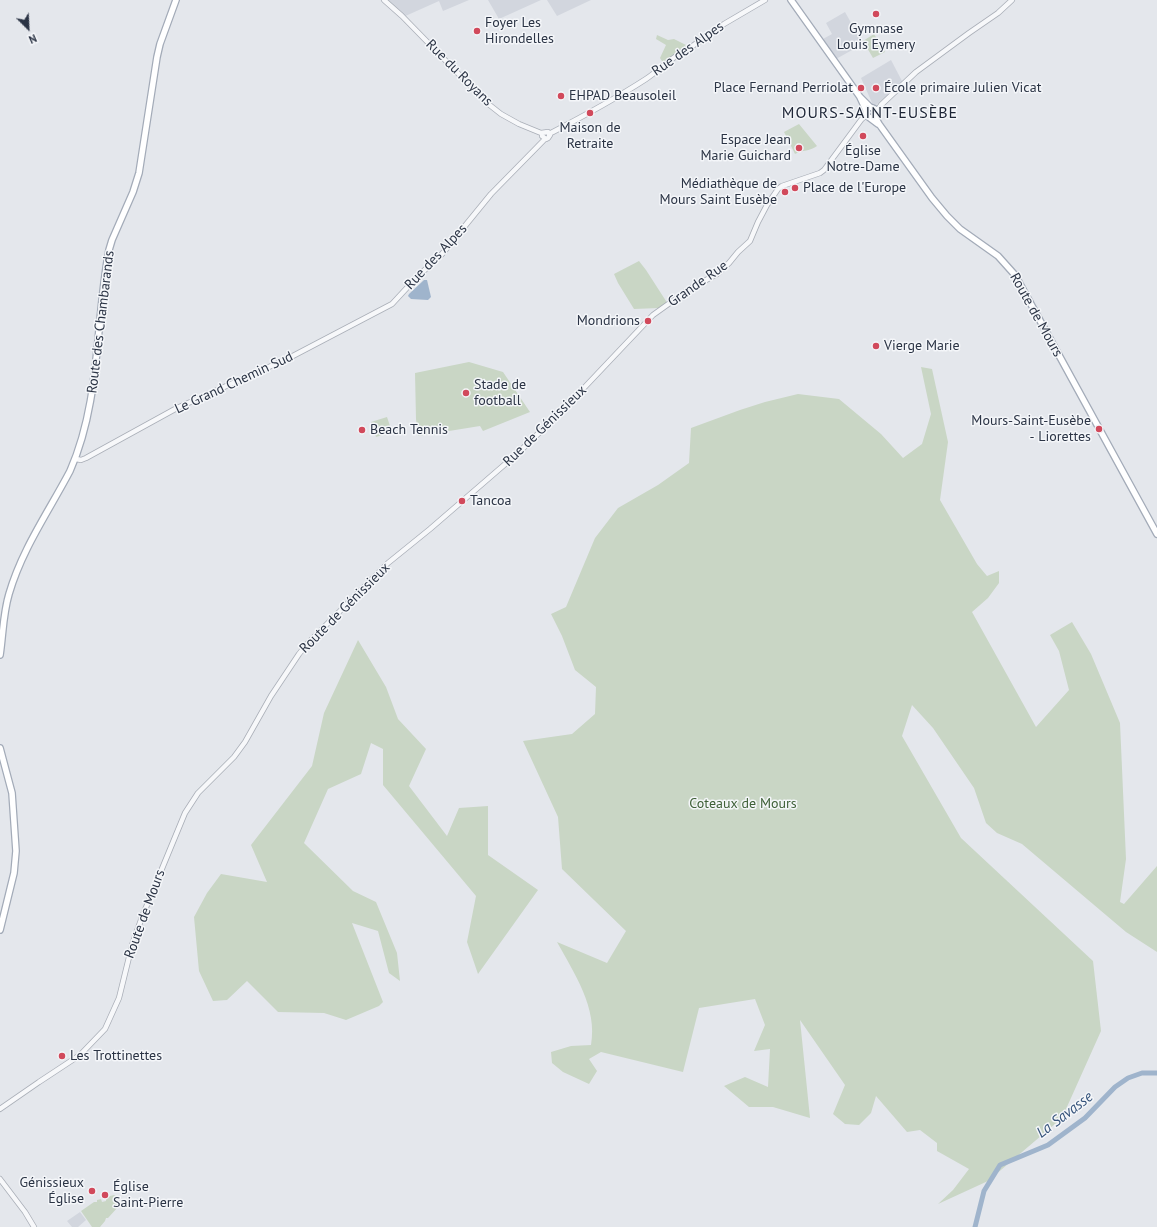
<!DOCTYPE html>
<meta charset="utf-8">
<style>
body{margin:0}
#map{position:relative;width:1157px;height:1227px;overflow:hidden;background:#e4e7ec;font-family:"PT Sans",sans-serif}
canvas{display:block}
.north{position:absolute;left:8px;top:8px;width:40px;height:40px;-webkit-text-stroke:3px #f4f6f9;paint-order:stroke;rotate:156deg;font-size:11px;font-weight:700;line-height:16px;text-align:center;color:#2b3445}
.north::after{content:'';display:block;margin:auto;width:14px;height:18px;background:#2b3445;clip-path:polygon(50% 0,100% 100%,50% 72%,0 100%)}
</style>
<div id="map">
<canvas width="1157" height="1227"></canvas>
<div class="north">N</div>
</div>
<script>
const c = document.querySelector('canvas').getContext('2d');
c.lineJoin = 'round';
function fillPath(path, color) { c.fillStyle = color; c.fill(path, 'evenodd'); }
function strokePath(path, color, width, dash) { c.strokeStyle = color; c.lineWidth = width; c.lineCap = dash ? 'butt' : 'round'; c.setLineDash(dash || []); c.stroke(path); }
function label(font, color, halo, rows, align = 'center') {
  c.font = font + ' "PT Sans",sans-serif'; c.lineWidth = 3; c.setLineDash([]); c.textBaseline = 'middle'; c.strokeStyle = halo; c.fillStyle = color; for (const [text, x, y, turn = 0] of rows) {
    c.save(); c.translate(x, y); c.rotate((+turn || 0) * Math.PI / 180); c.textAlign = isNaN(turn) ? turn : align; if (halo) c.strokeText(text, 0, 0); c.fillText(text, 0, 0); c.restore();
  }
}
const built = new Path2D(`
 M386,0H469L443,11L439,1L401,18Z
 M488,0H541L499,19Z
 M547,0H591L557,16Z
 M845,12L863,44L836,59L824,43L823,39L832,34L826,23Z
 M891,60L902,81L888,95L876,105H873L861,78Z
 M80,1212L86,1220L78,1227H72L67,1221Z`);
const green = new Path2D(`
 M874,34L885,52L873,58L863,41Z
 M657,35L668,40L674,39L686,45L664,62L662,61L660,58L666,45L656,39Z
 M799,124L817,146C811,151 802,150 795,154L784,132Z
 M639,261L646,270L666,301V303L659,308L634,309L618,283L614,274Z
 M469,362L503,372L530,412L483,431L480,426L418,436L416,419L415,373Z
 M921,367L932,369L948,442L940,500L977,564L987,576L999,571V583L988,598L972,612L1036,727L1069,690L1059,651L1050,635L1072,622L1091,654L1120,723L1126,859L1120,902L1124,904L1157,866V952L1126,932L1022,844L997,833L986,823L974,788L933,728L912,705L902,736L961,838L1093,961L1101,1031L1062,1118L988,1181L938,1204L953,1190L969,1169L937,1151V1143L920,1130L907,1132L876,1096L871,1113L859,1125L845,1124L833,1114L845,1085L800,1020L810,1118L773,1107H749L724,1086L745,1077L768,1087L770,1049L754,1051L765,1025L755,999L699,1008L683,1072L601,1052L589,1059L597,1071L589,1084L563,1072L552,1063L551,1052L571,1046L591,1045C598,1008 574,973 557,942L607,963L626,931L562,869L558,817L523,741L572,734L595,714L596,687L575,670L562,636L551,614L566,607L595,538L618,508L658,485L689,463L691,428L740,410L765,402L798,394L839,399L881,434L903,458L922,444L931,414Z
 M387,417L392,432L376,437L371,422Z
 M358,640L386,687L398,719L426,749L409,786L447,836L459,808L488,806V855L538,890L478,974L467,942L476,896L383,785V749L371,743L361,774L328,789L304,843L353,891L376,902L397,953L400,981L389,973L378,931L352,923L383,1002L379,1006L346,1020L324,1013L278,1012L247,981L227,1000L213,1001L199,971L194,917L207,893L221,874L267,882L251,845L312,766L324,713Z
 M114,1195L116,1196L119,1206L118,1207L108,1218H106L105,1221L100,1227H92L81,1211L94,1202H97V1200L101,1199L102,1202L106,1201V1197Z`);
const water = new Path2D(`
 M424,280H427L431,297L428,300L411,299L408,296L409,294Z`);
const river = new Path2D(`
 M975,1227L984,1191L1000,1165L1048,1145L1085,1118L1115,1087L1128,1078L1142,1073H1157`);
const minor = new Path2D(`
 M384,0L402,16L487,103L501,114L519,124L541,133L548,132L550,135L548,138L546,139L542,136L543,133
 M876,112L881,105L916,72L969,33L998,13L1012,0
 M549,134C582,117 615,99 646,79C661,69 675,54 691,47L724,24L765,0
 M76,459L81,460L86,458L177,408L289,358L392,304L417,277L442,254L491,194L545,139
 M0,1109L39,1082L80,1055L105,1029L119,998L132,945L142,917L185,813L198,793L234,757L245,742L271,696L299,654L307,644L388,563L430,529L518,453L564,409L653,315L688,290L717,274L729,263L738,252L750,241L758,222L767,205L778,189L782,186L820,173L824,170L861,120L866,115
 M0,1179L25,1212L34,1227`);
const major = new Path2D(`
 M791,0L860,97L866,110V115L878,124
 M860,97L870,107L875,109V117L879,124L932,198L947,216L960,229L998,256L1015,275L1157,534
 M0,655C3,635 3,614 9,594C22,549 49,511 70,471C101,401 95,323 109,250L112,240L133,192L139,173L157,57L160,44L176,0
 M0,748L12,793L16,851L14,873L0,930`);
const markers = [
 [876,14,4,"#d1495b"],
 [477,31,4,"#d1495b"],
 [861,88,4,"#d1495b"],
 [876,88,4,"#d1495b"],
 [561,96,4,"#d1495b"],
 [590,113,4,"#d1495b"],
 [863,136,4,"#d1495b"],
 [799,148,4,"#d1495b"],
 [795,188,4,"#d1495b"],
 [785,192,4,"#d1495b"],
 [648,321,4,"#d1495b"],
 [876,346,4,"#d1495b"],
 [466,393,4,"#d1495b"],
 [1099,429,4,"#d1495b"],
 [362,430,4,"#d1495b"],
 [462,501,4,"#d1495b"],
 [62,1056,4,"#d1495b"],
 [92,1191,4,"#d1495b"],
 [105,1195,4,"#d1495b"]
];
const poiNames = [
 ["Foyer Les",485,23],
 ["Hirondelles",485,39],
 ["Gymnase",876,29,"center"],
 ["Louis Eymery",876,45,"center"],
 ["Place Fernand Perriolat",853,88,"right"],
 ["École primaire Julien Vicat",884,88],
 ["EHPAD Beausoleil",569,96],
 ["Maison de",590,128,"center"],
 ["Retraite",590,144,"center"],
 ["Espace Jean",791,140,"right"],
 ["Marie Guichard",791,156,"right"],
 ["Église",863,151,"center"],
 ["Notre-Dame",863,167,"center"],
 ["Médiathèque de",777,184,"right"],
 ["Mours Saint Eusèbe",777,200,"right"],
 ["Place de l'Europe",803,188],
 ["Mondrions",640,321,"right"],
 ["Vierge Marie",884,346],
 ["Stade de",474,385],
 ["football",474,401],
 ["Mours-Saint-Eusèbe",1091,421,"right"],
 ["- Liorettes",1091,437,"right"],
 ["Beach Tennis",370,430],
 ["Tancoa",470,501],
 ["Les Trottinettes",70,1056],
 ["Génissieux",84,1183,"right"],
 ["Église",84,1199,"right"],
 ["Église",113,1187],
 ["Saint-Pierre",113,1203]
];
const streetNames = [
 ["Rue des Alpes",688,49,-35],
 ["Rue du Royans",459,73,45],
 ["Rue des Alpes",436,257,-47],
 ["Grande Rue",698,284,-35],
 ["Route de Mours",1036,315,61],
 ["Route des Chambarands",101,322,-83],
 ["Le Grand Chemin Sud",234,383,-25],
 ["Rue de Génissieux",545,426,-44],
 ["Route de Génissieux",345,608,-45],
 ["Route de Mours",145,914,-70]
];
const parkNames = [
 ["Coteaux de Mours",743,804]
];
const waterNames = [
 ["La Savasse",1065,1115,-37]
];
const quarterNames = [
 ["MOURS-SAINT-EUSÈBE",870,113]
];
fillPath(built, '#d2d6de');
fillPath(green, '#c9d6c5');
fillPath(water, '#9fb4cc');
strokePath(river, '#9fb4cc', 5);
strokePath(minor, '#a9aeb7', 6);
strokePath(major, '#a3abb8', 8);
strokePath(minor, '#f7f8fa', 4.5);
strokePath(major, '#fff', 5.5);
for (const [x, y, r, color] of markers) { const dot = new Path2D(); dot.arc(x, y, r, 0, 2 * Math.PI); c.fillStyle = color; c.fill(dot); strokePath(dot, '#f4f6f9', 1.5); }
label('14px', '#2b3445', '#f4f6f9', poiNames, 'left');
label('14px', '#2b3445', '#f4f6f9', streetNames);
label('14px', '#3f6138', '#f4f6f9', parkNames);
label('italic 15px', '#34527a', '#f4f6f9', waterNames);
c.letterSpacing = '1px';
label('16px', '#1d2536', '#f4f6f9', quarterNames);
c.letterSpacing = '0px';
</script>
